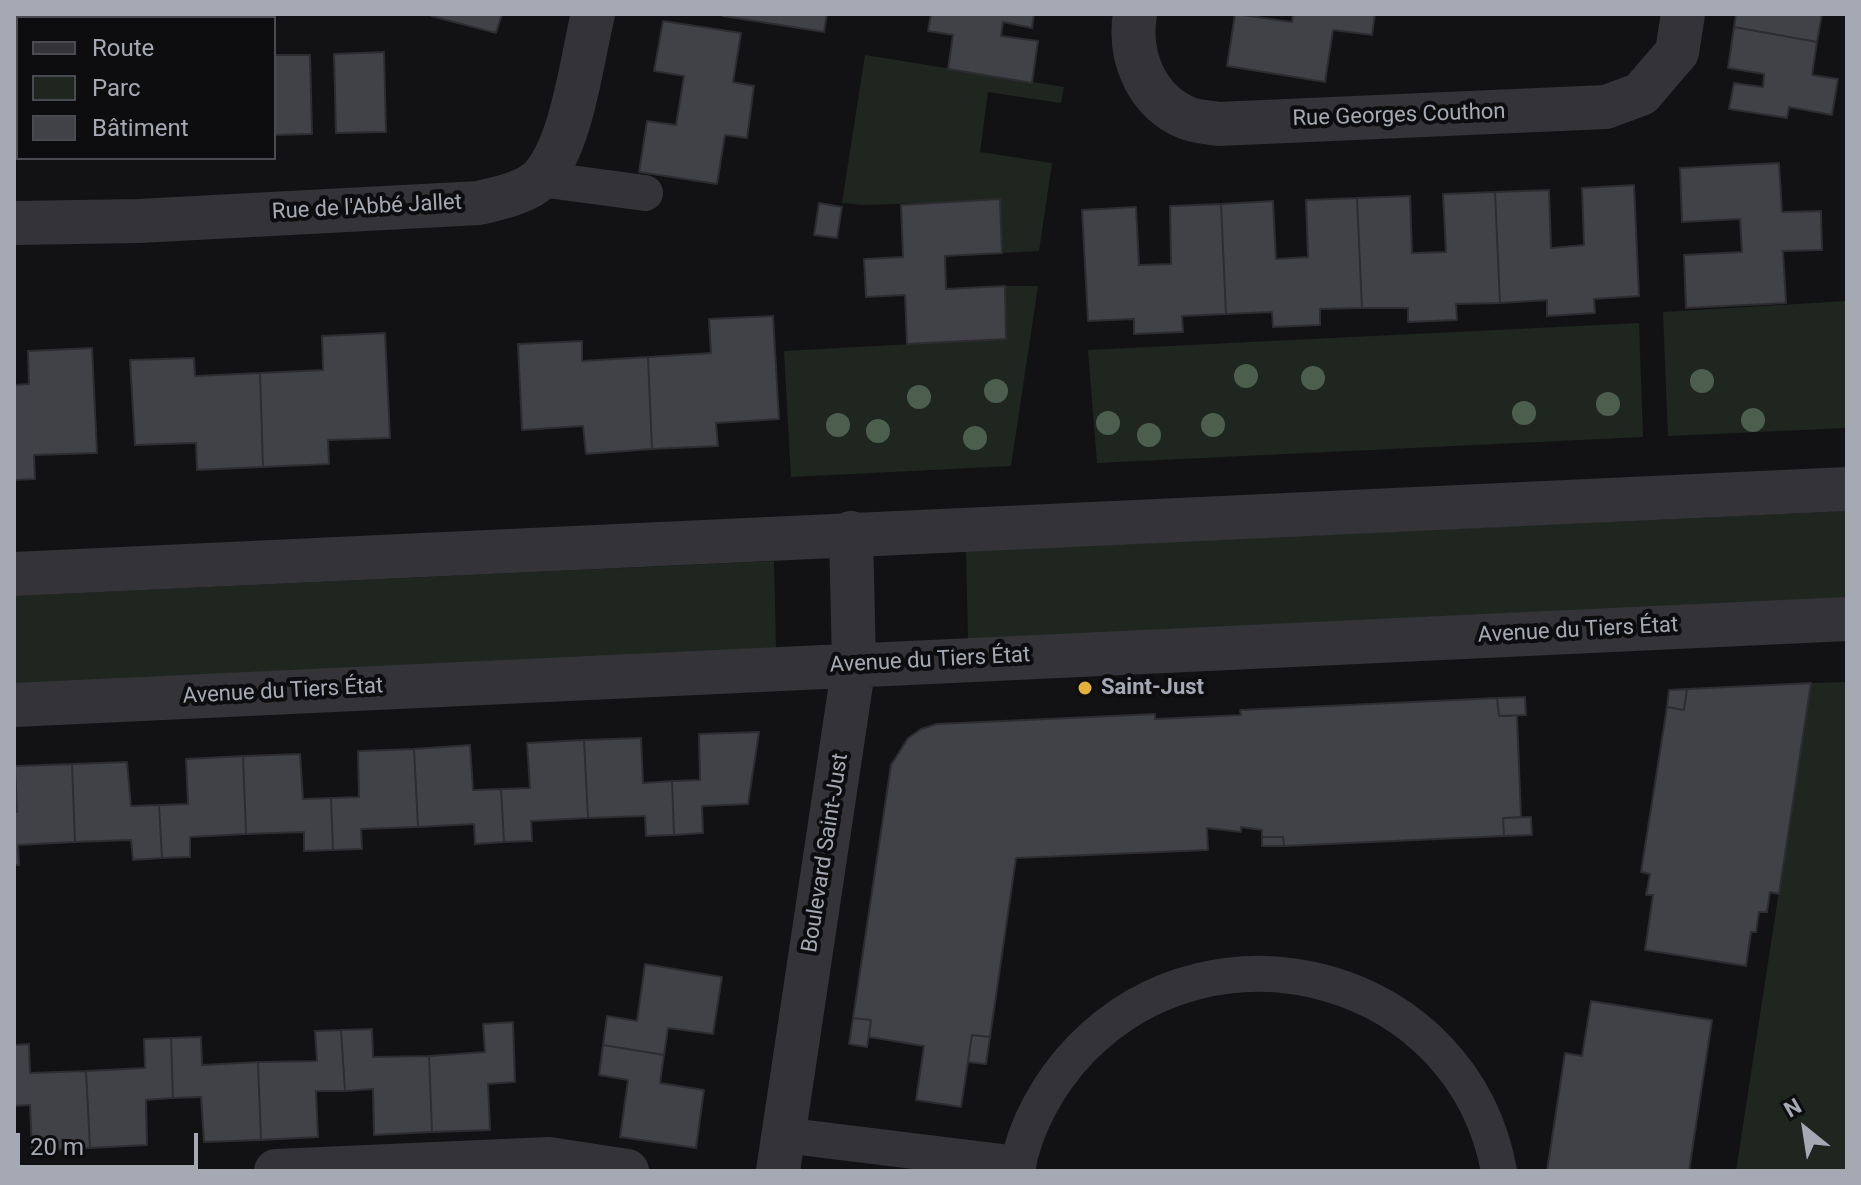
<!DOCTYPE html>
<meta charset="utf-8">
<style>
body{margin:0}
#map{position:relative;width:1861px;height:1185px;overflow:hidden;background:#121214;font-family:Roboto,sans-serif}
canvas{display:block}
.frame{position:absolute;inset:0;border:16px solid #a5a9b3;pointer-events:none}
.legend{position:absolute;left:16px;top:16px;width:260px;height:144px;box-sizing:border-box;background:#0d0d0f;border:2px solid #4a4b51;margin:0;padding:10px 14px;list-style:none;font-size:24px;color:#a5a9b3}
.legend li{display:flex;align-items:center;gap:16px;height:40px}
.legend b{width:40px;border:2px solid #4a4b51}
.north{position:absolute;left:1765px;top:1089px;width:80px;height:80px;-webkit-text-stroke:6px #0d0d0f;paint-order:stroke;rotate:330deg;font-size:22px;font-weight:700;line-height:32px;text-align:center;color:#a5a9b3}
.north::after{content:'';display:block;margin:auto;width:28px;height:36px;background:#a5a9b3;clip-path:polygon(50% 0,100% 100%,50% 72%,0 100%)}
.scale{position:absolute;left:16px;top:1133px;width:182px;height:36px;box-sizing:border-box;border:4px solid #a5a9b3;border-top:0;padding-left:10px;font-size:24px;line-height:28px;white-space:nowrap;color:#a5a9b3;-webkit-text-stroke:6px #0d0d0f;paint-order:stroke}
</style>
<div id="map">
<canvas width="1861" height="1185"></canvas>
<div class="frame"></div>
<ul class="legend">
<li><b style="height:10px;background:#343438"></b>Route</li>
<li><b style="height:22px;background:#1f2620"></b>Parc</li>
<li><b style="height:22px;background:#414247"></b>Bâtiment</li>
</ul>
<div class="north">N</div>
<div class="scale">20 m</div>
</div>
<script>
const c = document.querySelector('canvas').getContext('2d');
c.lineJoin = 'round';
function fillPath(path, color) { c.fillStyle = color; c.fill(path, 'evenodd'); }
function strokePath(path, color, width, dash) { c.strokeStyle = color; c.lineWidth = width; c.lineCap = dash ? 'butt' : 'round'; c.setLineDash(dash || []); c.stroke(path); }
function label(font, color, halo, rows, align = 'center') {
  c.font = font + ' Roboto,sans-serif'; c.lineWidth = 8; c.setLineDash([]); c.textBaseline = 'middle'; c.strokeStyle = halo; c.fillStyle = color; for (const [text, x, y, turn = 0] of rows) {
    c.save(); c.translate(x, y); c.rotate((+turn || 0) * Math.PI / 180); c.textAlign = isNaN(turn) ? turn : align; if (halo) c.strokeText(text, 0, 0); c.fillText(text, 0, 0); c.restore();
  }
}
const green = new Path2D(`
 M865,55L1064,87L1061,103L988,92L980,152L1052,163L1039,251L1002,253L1000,200L865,205L842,203Z
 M1005,286H1038L1011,466L791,477L784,351L1006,339Z
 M1847,301V428L1668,436L1663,312Z
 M1639,323L1643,437L1097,463L1088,350Z
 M1847,511V598L968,639L966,551Z
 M774,561L776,648L14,684V596Z
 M1847,682V1171H1736L1811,683Z`);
const building = new Path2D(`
 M432,14H502L496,33L431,16Z
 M723,14H827L824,32L723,16Z
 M931,14H1034L1032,28L1003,22L1001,36L1038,41L1032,83L948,69L953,35L928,31Z
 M1235,14L1292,22L1293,14H1375L1372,35L1333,30L1325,82L1227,66Z
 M1736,14H1822L1817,42L1734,27Z
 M663,21L741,33L733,82L754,86L747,138L725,135L717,184L639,172L647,121L676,125L684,76L654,71Z
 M1734,27L1817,42L1812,75L1838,79L1832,115L1789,107L1787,118L1729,109L1734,83L1763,87L1764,74L1728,68Z
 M384,52L386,132L336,133L334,54Z
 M274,55H310L312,134L274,135Z
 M14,58H18V140H14Z
 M1779,163L1782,212L1821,211L1822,250L1783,251L1786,303L1686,308L1684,255L1742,252L1740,219L1682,222L1680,168Z
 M1634,185L1639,296L1594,299L1595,313L1547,316V300L1500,303L1495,192L1549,190L1551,248L1584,245L1582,188Z
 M1495,192L1500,303L1456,304L1457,320L1408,322V308H1362L1357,198L1410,196L1412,253L1446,252L1443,194Z
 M1357,198L1362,308L1320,309V325L1273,327L1272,312L1226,314L1221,204L1273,201L1276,259L1308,257L1306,200Z
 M1000,199L1002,253L945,256L946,289L1005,286L1006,339L907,344L905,295L866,297L864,259L903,257L901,205Z
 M819,203L842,207L837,238L814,235Z
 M1221,204L1226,314L1182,316L1183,332L1134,334V319L1088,321L1082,210L1136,207L1139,265L1171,264L1170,206Z
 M773,316L779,419L716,423L718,446L652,449L648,357L711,353L709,319Z
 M385,333L390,438L328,440L329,464L263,467L260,373L323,370L322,336Z
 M582,341V361L648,357L652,449L586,454L583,426L522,430L518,344Z
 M92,348L97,453L34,455L35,479L14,480V385L29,384L28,351Z
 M194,358L195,376L260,373L263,467L197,470L196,443L135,445L130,360Z
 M1811,683L1779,894L1770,892L1767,912H1759L1756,932H1751L1746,966L1645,950L1653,895H1646L1650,874L1641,872L1667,707L1684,710L1687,689Z
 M1687,689L1684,710L1667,707L1669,690Z
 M1525,697L1526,715L1499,716L1497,698Z
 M1497,698L1499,716H1517L1521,817L1503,818L1504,836L1284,846L1283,837H1262V830L1241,827V832L1207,828L1208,850L1016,858L990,1037L972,1035L961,1107L916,1100L924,1046L869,1037L871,1020L853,1018L891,765L908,738L921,729L937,724L1155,714V719L1241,715L1240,710Z
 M759,732L748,804L702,806L703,833L674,835L672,781L700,780L699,734Z
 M641,738L643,783L672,781L674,835L646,836L645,816L588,818L584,740Z
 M584,740L588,818L531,821L532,841L504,842L501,789L530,788L527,743Z
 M470,745L473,790L501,789L504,842L475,844L474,824L418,827L414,749Z
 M414,749L418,827L361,829L362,849L333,850L331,798L359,797L358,751Z
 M300,754L303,799L331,798L333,850L304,851V832L246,834L243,756Z
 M243,756L246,834L190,837V857L162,858L159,805L188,804L186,759Z
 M127,762L131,806L159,805L162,858L133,860L131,840L75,842L72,764Z
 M72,764L75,842L18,845L19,865H14V812H17L15,766Z
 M1531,817L1532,835L1504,836L1503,818Z
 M1262,837H1283L1284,846H1262Z
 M645,964L722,977L713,1034L668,1028L664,1055L603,1045L607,1016L637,1021Z
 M1591,1001L1712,1020L1689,1171H1547L1565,1053L1582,1056Z
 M853,1018L871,1020L867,1047L849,1044Z
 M513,1022L515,1082L488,1084L490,1130L432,1132L429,1056L485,1052L483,1024Z
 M372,1029L373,1057L429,1056L432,1132L374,1135L373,1089L345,1091L341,1030Z
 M341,1030L345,1091H316L318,1137L261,1140L258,1062L317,1061L315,1031Z
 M972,1035L990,1037L986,1064L968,1062Z
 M201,1037L202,1065L258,1062L261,1140L204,1142L201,1097L173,1098L171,1038Z
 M171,1038L173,1098L146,1100L147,1145L90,1148L86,1071L145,1068L144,1039Z
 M29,1044L30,1073L86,1071L90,1148L32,1151L30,1105L14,1106V1045Z
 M603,1045L664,1055L660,1083L704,1090L696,1148L620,1137L628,1080L599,1075Z`);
const service = new Path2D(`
 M540,179L645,193
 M783,1135L1018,1164
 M1017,1171C1024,1126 1050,1081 1081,1049C1218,908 1463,975 1499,1171`);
const minor = new Path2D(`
 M1135,14C1128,56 1146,101 1187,118C1196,122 1208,122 1218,124L1606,107L1641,94L1677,52L1683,14
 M14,223L139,221L479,203C499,198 526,193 541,178C572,145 582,59 593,14
 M14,574L1847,489
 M14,705L1847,619
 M276,1171L549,1159L627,1171
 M778,1171L854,664L851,533`);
const trees = [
 [1246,376],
 [1313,378],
 [1702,381],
 [996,391],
 [919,397],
 [1608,404],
 [1524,413],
 [1753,420],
 [1108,423],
 [838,425],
 [1213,425],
 [878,431],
 [1149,435],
 [975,438]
];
const markers = [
 [1085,688,8,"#e6b138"]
];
const streetNames = [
 ["Rue Georges Couthon",1399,116,-2],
 ["Rue de l'Abbé Jallet",367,208,-3],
 ["Avenue du Tiers État",1578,631,-3],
 ["Avenue du Tiers État",930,661,-3],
 ["Avenue du Tiers État",283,692,-3],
 ["Boulevard Saint-Just",826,853,-81]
];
const poiNames = [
 ["Saint-Just",1101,688]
];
fillPath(green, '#1f2620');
fillPath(building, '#414247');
strokePath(building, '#2d2c30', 2);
strokePath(service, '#343438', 36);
strokePath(minor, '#343438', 44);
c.fillStyle = '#4c5f4f';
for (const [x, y] of trees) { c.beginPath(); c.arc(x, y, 12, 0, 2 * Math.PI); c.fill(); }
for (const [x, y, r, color] of markers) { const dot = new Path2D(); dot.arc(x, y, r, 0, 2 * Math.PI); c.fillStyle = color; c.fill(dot); strokePath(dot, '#0d0d0f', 3); }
label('22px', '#a5a9b3', '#0d0d0f', streetNames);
label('bold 22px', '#a5a9b3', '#0d0d0f', poiNames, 'left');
</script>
